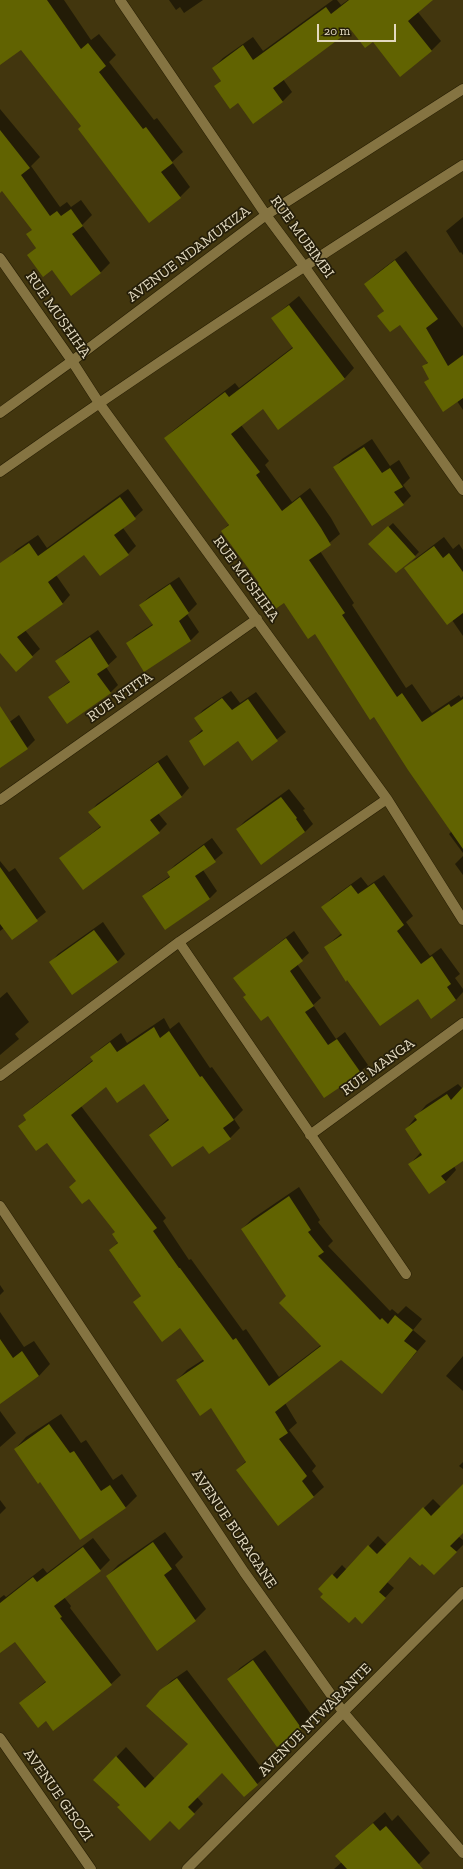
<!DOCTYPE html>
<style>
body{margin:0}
#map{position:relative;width:463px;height:1869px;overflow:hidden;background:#42360e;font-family:"Zilla Slab",serif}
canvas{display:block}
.scale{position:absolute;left:317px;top:24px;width:79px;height:18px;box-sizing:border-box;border:2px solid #e3dac0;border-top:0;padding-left:5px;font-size:12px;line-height:14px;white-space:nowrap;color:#e3dac0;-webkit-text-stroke:3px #251e09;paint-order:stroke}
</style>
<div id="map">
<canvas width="463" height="1869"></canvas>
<div class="scale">20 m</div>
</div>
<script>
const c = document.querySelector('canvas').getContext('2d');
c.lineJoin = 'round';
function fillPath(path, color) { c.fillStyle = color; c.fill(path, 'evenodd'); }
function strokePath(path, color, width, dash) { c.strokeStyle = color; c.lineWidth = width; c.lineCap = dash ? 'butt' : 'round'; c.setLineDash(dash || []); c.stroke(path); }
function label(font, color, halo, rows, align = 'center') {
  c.font = font + ' "Zilla Slab",serif'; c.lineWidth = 3.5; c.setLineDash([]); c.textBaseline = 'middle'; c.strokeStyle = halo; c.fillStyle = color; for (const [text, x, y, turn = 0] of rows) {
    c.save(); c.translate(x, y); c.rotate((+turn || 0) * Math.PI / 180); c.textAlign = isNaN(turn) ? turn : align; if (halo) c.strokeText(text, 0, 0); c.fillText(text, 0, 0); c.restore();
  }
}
const shadow = new Path2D(`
 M0,0H64L91,40L99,34L116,55L109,62L154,120L157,118L183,152L172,162L190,187L180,197L82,126L22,49L0,55Z
 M169,0H203L184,13L180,7L176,10Z
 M333,0H337L341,5L348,0H429L417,11L441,41L431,51L373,41L352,29L283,79L292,92L283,101L253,123L238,102L215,86L222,80L213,68L223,58L253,37L263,51Z
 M0,109L40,157L31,166L60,207L67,202L71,207L81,200L92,215L82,225L110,263L100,273L53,269L28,255L37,247L33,229L3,190L0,192Z
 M463,217V255L461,252L460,253L446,231Z
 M406,251L463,328V410L457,401L425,382L430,378L423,367L428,362L400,323L379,316L385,310L365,284L376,274Z
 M299,296L354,368L345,378L279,428L263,408L241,425L269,461L265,465L292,502L310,488L331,518L340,534L320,551L354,603L352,605L406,688L412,684L432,713L459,695L461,698L463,696V853L449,834L452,831L375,716L315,632L284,602L260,583L222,531L229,524L165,438L175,429L235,383L239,388L293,347L272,318Z
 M372,439L390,466L399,460L410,478L403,485L411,496L403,504L334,468L342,459Z
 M128,489L143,510L123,528L136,546L128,554H84L56,575L70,595L63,603L25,630L40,649L16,671L0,652V578L9,558L16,550L38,535L47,548Z
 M393,523L419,552L415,556L370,544Z
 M444,537L453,549L459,544L463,550V636L452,620L406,569L415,559Z
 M179,577L197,604L187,614L199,632L191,640L145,670L127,643L136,635L153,624L140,605L149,597Z
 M98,630L117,657L106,667L118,685L110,693L49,697L70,681L57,661L65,653Z
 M231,691L240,703L256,692L286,732L252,759L238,740L190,741L203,729L195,719L203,710Z
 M19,715L35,740L27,748L0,766V729Z
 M167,755L189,788L182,796L158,813L167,824L159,832L83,889L61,858L101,826L90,812L97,804Z
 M289,789L305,809L303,810L313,824L305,832L237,829L245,821Z
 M212,838L223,853L203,870L217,891L210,898L166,929L144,896L151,889L170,876L168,872L175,865Z
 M463,856V875L455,864Z
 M0,861L9,872L15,868L46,912L12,939L4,928L0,931Z
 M384,875L413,916L406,922L430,956L441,948L460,974L455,978L463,989V992L456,1000L418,998L325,947L342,933L323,907L332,898L361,877L368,886Z
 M103,922L125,954L117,962L50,963L58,954Z
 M294,931L309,953L297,964L321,998L313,1005L336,1039L345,1032L368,1065L360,1072L268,1014L234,978Z
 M7,992L29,1022L15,1034L19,1039L0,1055V998Z
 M164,1018L170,1029L179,1022L210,1068L212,1067L243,1110L234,1119L240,1128L230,1138L203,1144L150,1135L169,1118L144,1083L106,1086L81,1106L166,1218L163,1221L189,1260L191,1259L243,1331L246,1329L279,1377L321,1345L242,1229L252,1219L299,1187L320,1220L318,1222L333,1241L328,1246L390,1311L392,1309L398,1314L406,1306L422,1319L413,1330L426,1341L382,1393L341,1359L285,1403L297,1423L289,1430L316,1466L312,1471L324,1487L314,1496L278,1524L237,1470L247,1460L211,1407L177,1380L187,1370L204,1359L180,1327L135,1302L142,1295L111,1250L118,1242L116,1232L47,1141L19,1126L27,1119L24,1115L34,1106L93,1060L91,1057L101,1048L121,1033L127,1043Z
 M458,1084L463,1089V1160L454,1166L456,1170L445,1182L410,1164L421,1152L406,1129L426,1105Z
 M0,1285L4,1291L0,1295Z
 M0,1312L24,1347L34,1341L50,1364L39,1376L0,1402Z
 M463,1356V1391L446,1376Z
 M0,1411L16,1433L0,1447Z
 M61,1414L81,1443L86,1440L113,1480L122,1474L137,1496L125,1508L41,1481L15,1449L26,1437Z
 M463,1462V1469L459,1466Z
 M463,1485V1531L458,1536L463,1540V1545L434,1574L422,1562L411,1556L387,1582L394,1588L362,1623L320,1589L342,1565L347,1570L378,1536L387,1545L433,1499L441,1507Z
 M0,1500L6,1508L0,1514Z
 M165,1532L183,1557L175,1565L206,1609L195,1620L107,1576L118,1565Z
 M93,1538L110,1560L100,1570L64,1597L71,1606L70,1608L121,1675L111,1684L46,1720L20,1703L46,1681L15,1640L0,1652V1598L4,1595L6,1597L43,1568L47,1573Z
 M265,1650L313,1717L301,1728L277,1745L229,1679L240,1668Z
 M187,1670L267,1775L244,1796L222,1771L197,1797L203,1804L179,1829L170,1820L121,1805L94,1780L126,1747L155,1779L190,1744L161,1691L171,1681Z
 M385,1812L392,1821L398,1815L430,1853L414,1869H334L342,1862L348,1845Z`);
const building = new Path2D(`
 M0,0H47L81,49L88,43L106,66L99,72L143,129L146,127L173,163L161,172L181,198L149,223L78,129L81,126L21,50L0,65Z
 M349,0H433L408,21L432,51L400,77L373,42L365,48L351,30L273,88L283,102L253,124L238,103L230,109L214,86L221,81L212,68L243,45L253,60L326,7L331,14Z
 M0,130L30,168L21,175L50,216L57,211L61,216L71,209L83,226L72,234L101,273L71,296L52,270L43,277L27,255L36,248L26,234L32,230L2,191L0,193Z
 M395,260L438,319L426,328L448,366L463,355V398L443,412L424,382L429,379L422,366L428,363L400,325L390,332L377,316L384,311L364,284Z
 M289,305L345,379L278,430L263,409L231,434L260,472L256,475L282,511L300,497L321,528L331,545L309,560L345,613L342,615L397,697L402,693L422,722L449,704L451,707L463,699V849L408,770L374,717L370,720L315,634L308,639L284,603L274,610L256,585L259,583L221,531L229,525L164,438L225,392L229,397L293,348L271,318Z
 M364,447L382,473L390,468L403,487L394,492L404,505L372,526L333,467Z
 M120,497L136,519L114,535L129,555L100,576L84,555L48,582L63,604L17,637L33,657L16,672L0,653V563L29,543L38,556Z
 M388,526L416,557L396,573L368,544Z
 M434,546L443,558L449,553L463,572V613L447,625L404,568Z
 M170,584L189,613L179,621L191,641L144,672L126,643L153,625L139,605Z
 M90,637L109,666L97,674L111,693L67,724L48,697L70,682L55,661Z
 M222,698L232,710L248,699L278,741L252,761L238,741L204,766L189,741L203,731L194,718Z
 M0,706L28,749L0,768Z
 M158,762L182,797L150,820L160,833L83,890L59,858L101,827L88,812Z
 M281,797L297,818L296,819L305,832L261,865L236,829Z
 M204,845L216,862L195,876L210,899L165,930L142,896L170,877L167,872Z
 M0,867L38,921L12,940L0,924Z
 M374,883L404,925L397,931L421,964L432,956L451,984L447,987L456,1000L431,1019L418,999L380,1026L347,980L346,982L324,947L342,935L321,907L351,885L358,894Z
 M94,930L118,962L72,995L49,962Z
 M286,938L303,961L290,971L314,1006L305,1012L328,1045L337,1039L361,1073L324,1098L268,1016L261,1021L243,997L246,995L233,978Z
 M154,1027L160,1038L169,1031L200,1077L202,1076L234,1120L223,1128L231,1139L209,1154L203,1146L172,1167L149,1135L169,1120L144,1084L117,1103L106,1087L71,1115L157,1228L153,1231L179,1268H180L233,1340L236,1338L269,1386L321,1346L279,1303L286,1296L241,1229L289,1196L311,1230L308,1232L324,1252L318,1256L380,1320L382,1318L388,1324L395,1315L413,1330L404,1341L417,1351L382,1394L341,1360L275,1412L288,1433L279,1439L307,1476L302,1481L314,1497L278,1526L236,1470L246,1462L211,1408L200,1416L176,1380L204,1361L180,1328L162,1342L133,1302L141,1296L109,1250L118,1243L112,1234L115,1232L89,1199L82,1204L69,1187L76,1181L47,1143L36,1151L18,1126L26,1120L23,1115L93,1061L90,1057L110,1042L117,1052Z
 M463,1087V1161L441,1176L446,1182L429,1194L408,1164L422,1155L405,1129L417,1120L414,1116L447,1094L451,1100Z
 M0,1339L13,1358L22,1351L39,1376L0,1404Z
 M49,1424L70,1453L74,1451L101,1491L110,1485L126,1508L80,1540L40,1482L38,1484L14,1449Z
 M463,1484V1533L450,1546L457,1552L434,1575L422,1564L420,1566L410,1557L379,1592L386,1598L362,1624L355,1617L349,1623L320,1597L323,1594L318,1589L332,1574L337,1579L368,1545L377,1554L423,1507L431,1516Z
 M153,1542L172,1569L164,1575L196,1621L157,1651L106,1576Z
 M83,1547L101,1571L54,1606L62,1617L60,1618L112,1685L53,1731L46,1721L38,1728L19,1703L46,1682L15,1642L0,1653V1603L33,1577L37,1582Z
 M253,1660L302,1729L277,1747L227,1679Z
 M177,1678L258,1785L244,1797L222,1773L188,1807L195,1814L179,1830L170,1821L150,1841L117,1807L120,1805L93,1780L116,1756L145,1788L188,1744L146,1706L160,1690Z
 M373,1823L380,1831L386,1826L423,1869H347L335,1856Z`);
const minor = new Path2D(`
 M120,0L266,215L304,266L463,490
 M0,258L72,361L99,403L387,799L463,920
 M0,413L72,361L266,215L463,89
 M0,472C152,365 306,264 463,165
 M0,800L257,619
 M179,942L406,1274
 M0,1076L179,942L387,799
 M310,1135L463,1023
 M0,1206L244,1572L344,1713L463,1853
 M0,1738L91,1869
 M187,1869L463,1592`);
const streetNames = [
 ["RUE MUBIMBI",302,237,54],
 ["AVENUE NDAMUKIZA",189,254,-37],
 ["RUE MUSHIHA",58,315,55],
 ["RUE MUSHIHA",246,579,54],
 ["RUE NTITA",120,697,-35],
 ["RUE MANGA",378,1067,-36],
 ["AVENUE BURAGANE",234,1529,56],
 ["AVENUE NTWARANTE",315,1720,-45],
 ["AVENUE GISOZI",58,1795,55]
];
fillPath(shadow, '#0007');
fillPath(building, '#616301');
strokePath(minor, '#261d03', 11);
strokePath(minor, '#857442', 10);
label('15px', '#e3dac0', '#251e09', streetNames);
</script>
